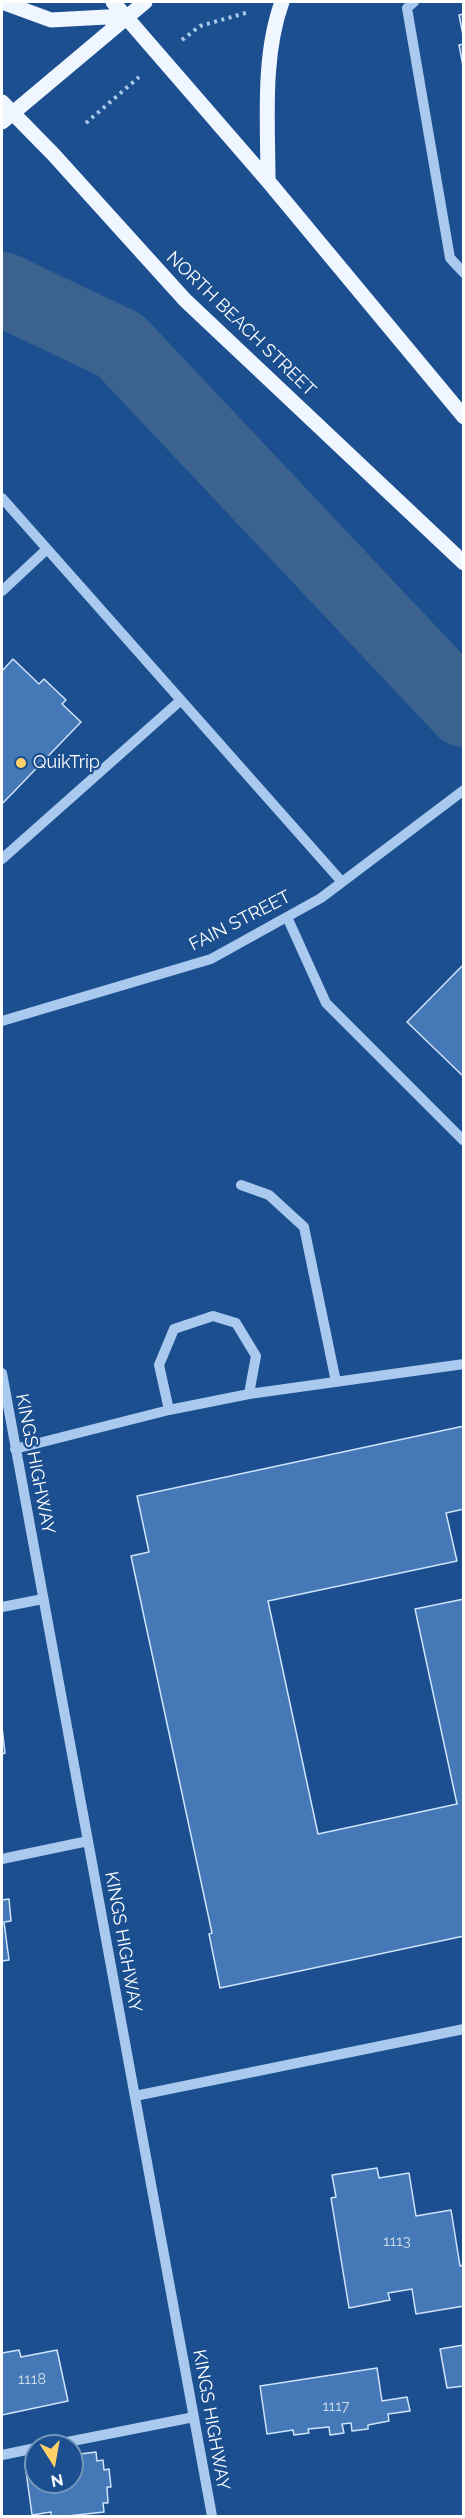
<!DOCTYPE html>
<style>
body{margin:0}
#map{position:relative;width:465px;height:2518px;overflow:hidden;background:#1b4f8f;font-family:Raleway,sans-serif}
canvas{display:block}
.frame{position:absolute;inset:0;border:3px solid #fff;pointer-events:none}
.north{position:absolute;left:24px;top:2434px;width:60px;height:60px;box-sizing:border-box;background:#1b4f8f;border:2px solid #7695bc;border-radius:50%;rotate:169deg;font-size:16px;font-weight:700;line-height:24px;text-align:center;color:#fff}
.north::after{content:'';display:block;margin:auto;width:21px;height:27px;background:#ffd166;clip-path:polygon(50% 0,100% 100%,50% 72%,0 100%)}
</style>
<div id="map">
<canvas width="465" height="2518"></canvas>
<div class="frame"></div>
<div class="north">N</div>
</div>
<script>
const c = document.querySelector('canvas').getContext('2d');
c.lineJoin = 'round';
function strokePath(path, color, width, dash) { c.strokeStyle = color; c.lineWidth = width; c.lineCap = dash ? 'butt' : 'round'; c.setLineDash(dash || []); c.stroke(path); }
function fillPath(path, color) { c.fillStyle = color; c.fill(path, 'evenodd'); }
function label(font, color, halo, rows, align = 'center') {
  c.font = font + ' Raleway,sans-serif'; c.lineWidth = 4.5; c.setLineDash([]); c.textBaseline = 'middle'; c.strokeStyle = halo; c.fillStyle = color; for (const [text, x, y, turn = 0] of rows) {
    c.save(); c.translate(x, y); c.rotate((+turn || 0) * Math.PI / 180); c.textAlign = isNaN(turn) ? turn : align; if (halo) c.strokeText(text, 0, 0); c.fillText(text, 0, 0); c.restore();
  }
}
const river = new Path2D(`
 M2,289L120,345L464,710`);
const building = new Path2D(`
 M464,14V40L459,15Z
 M464,44V71L459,45Z
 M13,659L39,684L44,679L66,700L62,704L81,722L2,804V671Z
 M464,964V1077L407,1022Z
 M464,1426V1509L446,1513L457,1561L268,1601L318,1834L457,1804L415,1609L464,1599V1936L220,1988L209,1934L212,1933L131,1556L149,1552L137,1496Z
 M2,1727L5,1753L2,1754Z
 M9,1899L11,1921L4,1922L9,1960L2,1961V1900Z
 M377,2168L379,2178L409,2173L416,2216L451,2210L460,2266L464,2265V2306L416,2314L412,2289L388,2293L390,2300L349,2308L331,2198L336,2197L332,2175Z
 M464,2345V2386L447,2388L440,2349Z
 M19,2350L21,2357L57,2350L68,2401L2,2415V2353Z
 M377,2368L382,2401L407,2397L410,2411L388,2414L389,2421L368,2425V2429L352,2431L351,2423L342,2424L344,2433L330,2435L329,2427L308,2429L309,2433L294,2435L293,2430L267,2434L260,2386Z
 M96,2452L97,2461L103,2460L104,2470L109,2469L111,2487H107L108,2503H103L104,2512L67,2516H51V2512L32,2515L25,2464L36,2463V2482H72V2455Z`);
const path = new Path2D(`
 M182,40L200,26L249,12
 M86,123L139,77`);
const minor = new Path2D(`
 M414,2L407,8L450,258L464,273
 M2,498L342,882
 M2,591L47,549
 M2,859L181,700
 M287,917L326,1003L464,1141
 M2,1021L211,959L321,898L464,790
 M241,1185L269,1195L304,1227L336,1382
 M2,1373L212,2516
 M169,1410L159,1365L174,1329L213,1316L236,1323L256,1356L249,1394
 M15,1449L169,1410L249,1394L464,1364
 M2,1607L43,1599
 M2,1859L88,1841
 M135,2096L464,2029
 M47,2446L194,2417
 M2,2455L36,2448`);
const major = new Path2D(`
 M2,2L51,20L125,16
 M113,2L268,181L464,417
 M2,102L53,154L185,300L464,563
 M2,122L145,2
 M268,181C268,123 262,57 282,2`);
const markers = [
 [21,763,6,"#ffd166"]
];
const numberNames = [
 ["1113",397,2241],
 ["1118",32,2379],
 ["1117",336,2406]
];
const streetNames = [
 ["NORTH BEACH STREET",241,324,44],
 ["FAIN STREET",240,921,-27],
 ["KINGS HIGHWAY",35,1464,79],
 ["KINGS HIGHWAY",123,1942,80],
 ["KINGS HIGHWAY",211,2420,80]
];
const poiNames = [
 ["QuikTrip",33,763]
];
strokePath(river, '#3c6290', 74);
fillPath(building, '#4478b7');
strokePath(building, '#cfe3fa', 1.5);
strokePath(path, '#a9c9ee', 4, [3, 4.5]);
strokePath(minor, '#a9c9ee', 10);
strokePath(major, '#f0f6ff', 15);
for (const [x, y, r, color] of markers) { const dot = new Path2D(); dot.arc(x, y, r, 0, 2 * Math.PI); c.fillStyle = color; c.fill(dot); strokePath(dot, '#1b4f8f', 2); }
label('15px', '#d0dded', null, numberNames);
label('18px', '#fff', '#1b4f8f', streetNames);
label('18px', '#fff', '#1b4f8f', poiNames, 'left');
</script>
